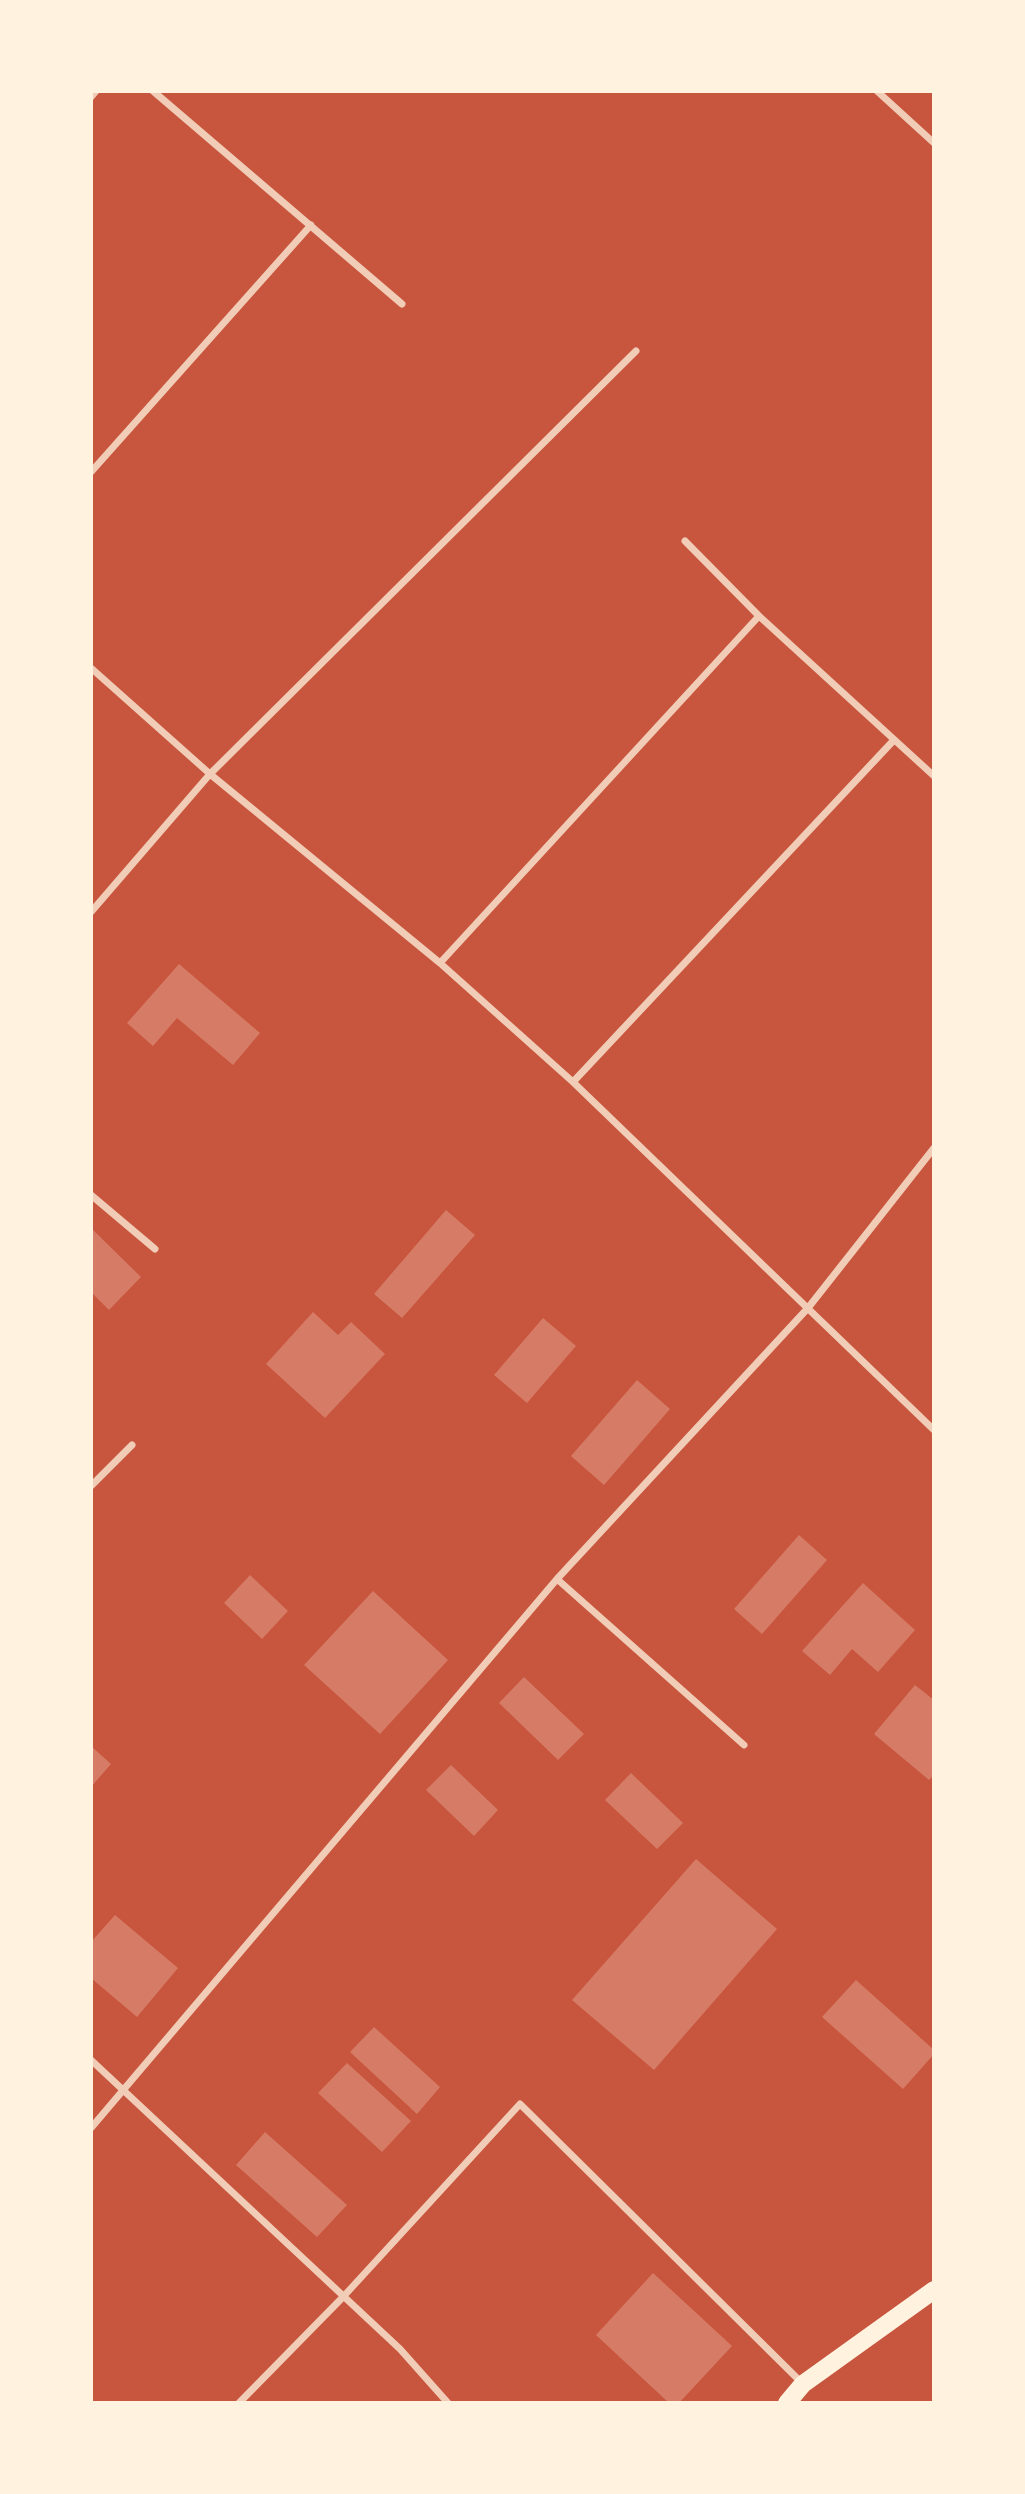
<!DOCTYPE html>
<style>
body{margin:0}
#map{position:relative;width:1025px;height:2494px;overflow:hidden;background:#c8553d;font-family:"IBM Plex Sans",sans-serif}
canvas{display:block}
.frame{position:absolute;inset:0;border:93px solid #fff3e0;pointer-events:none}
</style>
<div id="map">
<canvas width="1025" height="2494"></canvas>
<div class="frame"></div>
</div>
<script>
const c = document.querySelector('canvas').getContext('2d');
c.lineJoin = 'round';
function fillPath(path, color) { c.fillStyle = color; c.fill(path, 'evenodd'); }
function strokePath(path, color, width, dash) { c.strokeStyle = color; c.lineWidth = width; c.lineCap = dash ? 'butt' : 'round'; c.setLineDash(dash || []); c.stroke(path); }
const building = new Path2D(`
 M179,964L260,1033L233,1065L177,1018L153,1046L127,1023Z
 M446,1210L475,1235L402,1318L374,1294Z
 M91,1228L141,1277L109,1310L91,1292Z
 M313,1312L338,1335L351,1322L385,1354L325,1418L266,1364Z
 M543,1318L576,1346L527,1403L494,1375Z
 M637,1380L670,1409L604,1485L571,1456Z
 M799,1535L827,1560L762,1634L734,1609Z
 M250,1575L288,1611L262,1639L224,1603Z
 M863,1583L915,1630L878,1672L852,1649L830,1675L802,1651Z
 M373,1591L448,1660L380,1734L304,1665Z
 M524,1677L584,1734L558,1760L499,1703Z
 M915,1685L934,1700V1775L929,1780L874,1734Z
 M91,1746L111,1764L91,1787Z
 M451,1765L498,1810L474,1836L426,1790Z
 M631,1773L683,1823L657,1849L605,1800Z
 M696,1859L777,1929L654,2070L572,2000Z
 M115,1915L178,1968L137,2017L91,1978V1942Z
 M856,1980L934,2050V2054L903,2089L822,2017Z
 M374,2027L440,2087L417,2114L350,2052Z
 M347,2063L411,2121L382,2152L318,2093Z
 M265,2132L347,2205L317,2237L236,2165Z
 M653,2273L732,2346L679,2403H669L596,2335Z`);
const minor = new Path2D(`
 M153,91L402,304
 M877,91L934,143
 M91,97L96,91
 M91,472L311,225
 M685,541L759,616L934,776
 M91,668L210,774L440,963L573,1082L934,1430
 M91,912L210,774L636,351
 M440,963L759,616
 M573,1082L893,741
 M91,1195L155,1249
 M91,1486L132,1445
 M557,1579L744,1745
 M91,2060L400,2349L448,2403
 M91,2128L557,1579L808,1308L934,1148
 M239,2403L343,2297L520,2104L803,2384`);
const primary = new Path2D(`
 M787,2403L803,2384L934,2290`);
fillPath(building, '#d67c66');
strokePath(minor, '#f1ccb7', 7);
strokePath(primary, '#fff3e0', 18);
</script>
